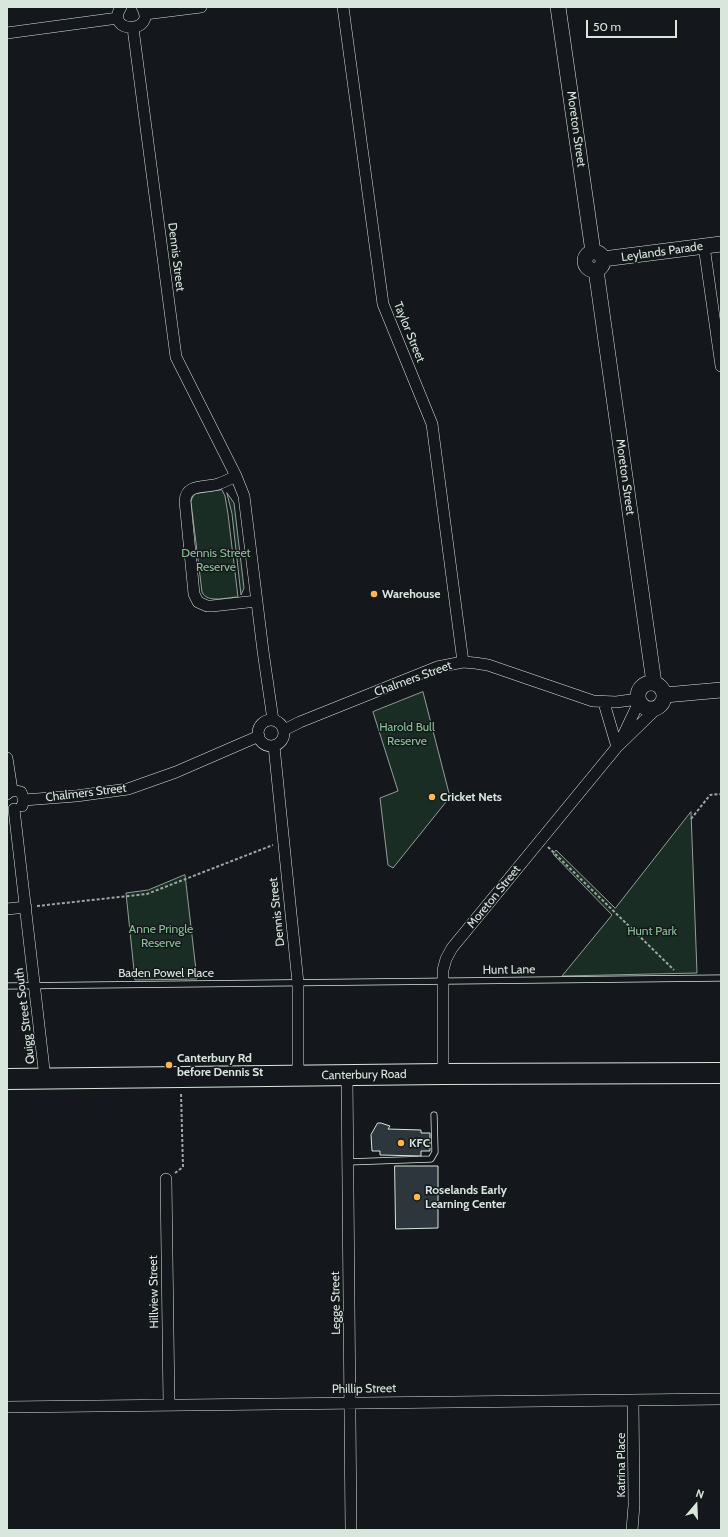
<!DOCTYPE html>
<style>
body{margin:0}
#map{position:relative;width:728px;height:1537px;overflow:hidden;background:#14181c;font-family:Cabin,sans-serif}
canvas{display:block}
.frame{position:absolute;inset:0;border:8px solid #d8e6dc;pointer-events:none}
.north{position:absolute;left:676px;top:1485px;width:40px;height:40px;-webkit-text-stroke:3px #14181c;paint-order:stroke;rotate:19deg;font-size:11px;font-weight:700;line-height:16px;text-align:center;color:#d8e6dc}
.north::after{content:'';display:block;margin:auto;width:14px;height:18px;background:#d8e6dc;clip-path:polygon(50% 0,100% 100%,50% 72%,0 100%)}
.scale{position:absolute;left:586px;top:20px;width:91px;height:18px;box-sizing:border-box;border:2px solid #d8e6dc;border-top:0;padding-left:5px;font-size:12px;line-height:14px;white-space:nowrap;color:#d8e6dc;-webkit-text-stroke:3px #14181c;paint-order:stroke}
</style>
<div id="map">
<canvas width="728" height="1537"></canvas>
<div class="frame"></div>
<div class="north">N</div>
<div class="scale">50 m</div>
</div>
<script>
const c = document.querySelector('canvas').getContext('2d');
c.lineJoin = 'round';
function fillPath(path, color) { c.fillStyle = color; c.fill(path, 'evenodd'); }
function strokePath(path, color, width, dash) { c.strokeStyle = color; c.lineWidth = width; c.lineCap = dash ? 'butt' : 'round'; c.setLineDash(dash || []); c.stroke(path); }
function label(font, color, halo, rows, align = 'center') {
  c.font = font + ' Cabin,sans-serif'; c.lineWidth = 3; c.setLineDash([]); c.textBaseline = 'middle'; c.strokeStyle = halo; c.fillStyle = color; for (const [text, x, y, turn = 0] of rows) {
    c.save(); c.translate(x, y); c.rotate((+turn || 0) * Math.PI / 180); c.textAlign = isNaN(turn) ? turn : align; if (halo) c.strokeText(text, 0, 0); c.fillText(text, 0, 0); c.restore();
  }
}
const green = new Path2D(`
 M222,490L225,496L228,514L238,597C228,597 207,604 202,592L191,502L192,498L195,494Z
 M227,493L234,503L244,588L241,595L232,514Z
 M423,692L450,797L393,868L388,865L380,798L398,791L373,712Z
 M691,812L697,973L562,976L612,915L553,854L556,850L615,908Z
 M185,875L197,979L135,980L126,893L148,890Z`);
const building = new Path2D(`
 M378,1123H381L390,1126L388,1129L421,1130V1133H430V1151H421V1156L380,1155V1151H372L371,1135Z
 M395,1166H438V1228L396,1229Z`);
const path = new Path2D(`
 M691,819L710,795L721,794
 M548,847L674,970
 M37,906L147,894L273,845
 M175,1173L183,1167L181,1093`);
const lane = new Path2D(`
 M7,986L721,978
 M348,1162L431,1159L435,1152L434,1115`);
const street = new Path2D(`
 M121,7C104,34 158,34 142,7
 M343,7L383,304L432,424L463,662
 M145,14L201,7
 M133,28L176,357L236,476L244,496L263,651L273,720
 M7,33L118,18
 M704,246L721,366
 M236,476C230,479 224,482 218,484C206,488 186,483 185,501L194,594L198,602L207,606H212L257,601
 M604,703L617,747
 M258 733a13 13 0 1 1 26 0a13 13 0 1 1-26 0Z
 M284,730L300,722L437,667L463,662L475,663L488,665L593,701L616,702L638,699
 M621,740L639,702
 M274,746L298,983V1076
 M7,758L12,790
 M7,794L12,790L21,792L24,800L22,806
 M24,800L76,796L128,789L176,772L259,736
 M14,809L45,1078
 M7,909L26,907
 M443,1074V970L446,959L452,948L617,747L656,709
 M347,1075L351,1530
 M166,1179L169,1405
 M7,1407L721,1399
 M632,1530L634,1505L633,1400`);
const secondary = new Path2D(`
 M558,7L593,252
 M585 261a9 9 0 1 1 18 0a9 9 0 1 1-18 0Z
 M603,259L721,244
 M596,270L654,683
 M638 696a13 13 0 1 1 26 0a13 13 0 1 1-26 0Z
 M665,695L721,690`);
const highway = new Path2D(`
 M7,1079L443,1074L721,1073`);
const markers = [
 [374,594,4,"#ffb74d"],
 [432,797,4,"#ffb74d"],
 [169,1065,4,"#ffb74d"],
 [401,1143,4,"#ffb74d"],
 [417,1197,4,"#ffb74d"]
];
const streetNames = [
 ["Moreton Street",576,129,82],
 ["Leylands Parade",662,252,-8],
 ["Dennis Street",176,257,83],
 ["Taylor Street",409,332,68],
 ["Moreton Street",625,477,82],
 ["Chalmers Street",413,679,-20],
 ["Chalmers Street",86,793,-7],
 ["Moreton Street",494,897,-51],
 ["Dennis Street",277,912,-96],
 ["Hunt Lane",509,970,-1],
 ["Baden Powel Place",166,973],
 ["Quigg Street South",25,1016,-97],
 ["Canterbury Road",364,1075,-1],
 ["Hillview Street",154,1292,-91],
 ["Legge Street",336,1303,-91],
 ["Phillip Street",364,1389,-1],
 ["Katrina Place",621,1465,-90]
];
const parkNames = [
 ["Dennis Street",216,553],
 ["Reserve",216,567],
 ["Harold Bull",407,727],
 ["Reserve",407,741],
 ["Anne Pringle",161,929],
 ["Reserve",161,943],
 ["Hunt Park",652,931]
];
const poiNames = [
 ["Warehouse",382,594],
 ["Cricket Nets",440,797],
 ["Canterbury Rd",177,1058],
 ["before Dennis St",177,1072],
 ["KFC",409,1143],
 ["Roselands Early",425,1190],
 ["Learning Center",425,1204]
];
fillPath(green, '#1a2d24');
strokePath(green, '#939e99', 1);
fillPath(building, '#2c363c');
strokePath(building, '#d8e6dc', 1);
strokePath(lane, '#d8e6dc', 7);
strokePath(street, '#d8e6dc', 12);
strokePath(secondary, '#d8e6dc', 16);
strokePath(highway, '#d8e6dc', 22);
strokePath(path, '#9da8a2', 2, [3, 2]);
strokePath(lane, '#14181c', 5.5);
strokePath(street, '#14181c', 11);
strokePath(secondary, '#14181c', 15);
strokePath(highway, '#14181c', 20);
for (const [x, y, r, color] of markers) { const dot = new Path2D(); dot.arc(x, y, r, 0, 2 * Math.PI); c.fillStyle = color; c.fill(dot); strokePath(dot, '#14181c', 1.5); }
label('12px', '#d8e6dc', '#14181c', streetNames);
label('12px', '#8ac095', '#14181c', parkNames);
label('bold 12px', '#d8e6dc', '#14181c', poiNames, 'left');
</script>
